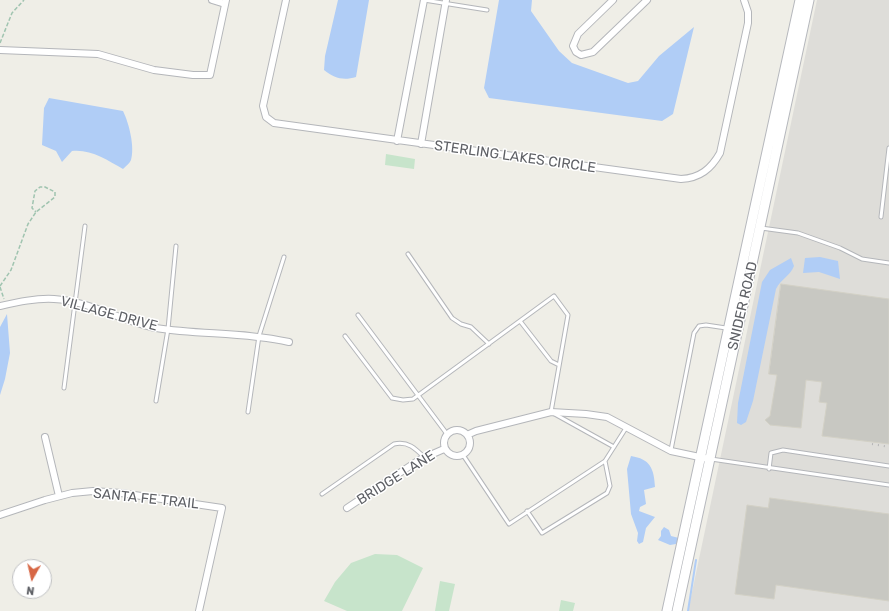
<!DOCTYPE html>
<style>
body{margin:0}
#map{position:relative;width:889px;height:611px;overflow:hidden;background:#efeee7;font-family:Rubik,sans-serif}
canvas{display:block}
.north{position:absolute;left:12px;top:559px;width:40px;height:40px;box-sizing:border-box;background:#fff;border:1px solid #bfc0c2;border-radius:50%;rotate:188deg;font-size:11px;font-weight:700;line-height:16px;text-align:center;color:#5f6166}
.north::after{content:'';display:block;margin:auto;width:14px;height:18px;background:#d76745;clip-path:polygon(50% 0,100% 100%,50% 72%,0 100%)}
</style>
<div id="map">
<canvas width="889" height="611"></canvas>
<div class="north">N</div>
</div>
<script>
const c = document.querySelector('canvas').getContext('2d');
c.lineJoin = 'round';
function fillPath(path, color) { c.fillStyle = color; c.fill(path, 'evenodd'); }
function strokePath(path, color, width, dash) { c.strokeStyle = color; c.lineWidth = width; c.lineCap = dash ? 'butt' : 'round'; c.setLineDash(dash || []); c.stroke(path); }
function label(font, color, halo, rows, align = 'center') {
  c.font = font + ' Rubik,sans-serif'; c.lineWidth = 3; c.setLineDash([]); c.textBaseline = 'middle'; c.strokeStyle = halo; c.fillStyle = color; for (const [text, x, y, turn = 0] of rows) {
    c.save(); c.translate(x, y); c.rotate((+turn || 0) * Math.PI / 180); c.textAlign = isNaN(turn) ? turn : align; if (halo) c.strokeText(text, 0, 0); c.fillText(text, 0, 0); c.restore();
  }
}
const industrial = new Path2D(`
 M817,0H889V611H688Z`);
const green = new Path2D(`
 M386,154L415,159L414,169L385,165Z
 M375,554L397,555L423,568L402,611H347L324,601L335,582L351,563Z
 M440,581L455,584L449,611H435Z
 M561,600L575,603L573,611H559Z`);
const water = new Path2D(`
 M338,0H369L356,77C343,81 334,78 324,70L325,56Z
 M499,0H532L531,11L559,51L572,63L628,83L638,81L659,56L694,27L673,114L662,121L489,98L484,88Z
 M49,98L123,111C129,123 135,147 131,160C130,163 126,166 123,169C107,160 91,149 72,151L62,162L56,151L42,145L44,108Z
 M820,257L838,261L840,279L819,272L803,273L805,258Z
 M791,258L794,266C790,276 781,279 776,289L753,401L746,422L741,425L737,423L738,403L762,282L770,270Z
 M7,314L10,353L5,379L0,395V327Z
 M631,456C650,459 654,468 655,487L644,490L646,504L640,507L639,511L655,517L646,528L643,542L639,544L637,541L638,533L631,514L627,469Z
 M664,527L669,530L671,536L679,538L676,544L670,545L658,540L661,536V531Z`);
const stream = new Path2D(`
 M688,611L696,560`);
const building = new Path2D(`
 M781,284L889,299V444L822,436L827,403L819,402L822,382L806,380L801,428L770,425L765,420L770,416L777,375L769,374Z
 M770,498L889,514V601L776,585L774,599L735,594L747,505L768,508Z`);
const path = new Path2D(`
 M0,43L12,13L24,0
 M0,286L11,270L28,224L36,212L55,197V192L45,187H40L35,191L32,208L36,212
 M0,287L4,299`);
const lane = new Path2D(`
 M424,0L487,10
 M881,217L889,148
 M761,228L798,233L840,248L862,259L889,263
 M408,254L452,318L461,324L471,327L489,344
 M358,315L447,434
 M520,321L551,361L559,365
 M345,336L392,398L403,400L413,399L554,296L568,315L551,412L614,447
 M64,388L85,226
 M156,401L168,329L176,246
 M248,412L259,336L284,257
 M671,450L694,333L699,326L706,325L726,328
 M463,455L509,524L605,461L626,428
 M711,459L889,485
 M769,469L771,453L783,450L889,466
 M322,494L394,444C408,441 415,448 425,458
 M527,511L542,533L607,493L610,486L605,461`);
const street = new Path2D(`
 M212,0L225,4
 M286,0L263,106L266,117L274,123L681,179C700,178 711,169 720,153L748,23V12L744,0
 M613,0L578,34L573,46L576,52L581,55L593,52L647,0
 M0,50L98,54L154,70L193,75H210L226,0
 M397,141L424,0
 M421,144L446,0
 M0,306C18,302 36,298 54,299C89,301 121,321 156,328C200,335 245,332 289,342
 M444 443a13 13 0 1 1 26 0a13 13 0 1 1-26 0Z
 M467,435L476,431L551,412L586,414L607,417L671,451L709,459
 M45,437L59,496
 M347,508L419,460L444,449
 M0,515L45,500L72,493L93,491L121,493L222,508L199,611`);
const secondary = new Path2D(`
 M667,611L800,0
 M677,611C722,408 765,204 809,0`);
const rail = new Path2D(`
 M872,444L889,447`);
const streetNames = [
 ["STERLING LAKES CIRCLE",515,157,8],
 ["SNIDER ROAD",743,306,-77],
 ["VILLAGE DRIVE",109,314,15],
 ["BRIDGE LANE",396,478,-32],
 ["SANTA FE TRAIL",146,499,6]
];
fillPath(industrial, '#deddd9');
fillPath(green, '#c7e4cb');
fillPath(water, '#b0cdf6');
strokePath(stream, '#b0cdf6', 2);
fillPath(building, '#c8c8c2');
strokePath(building, '#d3d1c6', 1);
strokePath(lane, '#b4b6ba', 5);
strokePath(street, '#b4b6ba', 8);
strokePath(secondary, '#b6b8bd', 11);
strokePath(path, '#a0c4b0', 1.5, [4, 2]);
strokePath(lane, '#fff', 3);
strokePath(street, '#fff', 6);
strokePath(secondary, '#fff', 9);
strokePath(rail, '#b5b5b6', 2, [1, 5]);
label('14px', '#5f6166', '#fff', streetNames);
</script>
